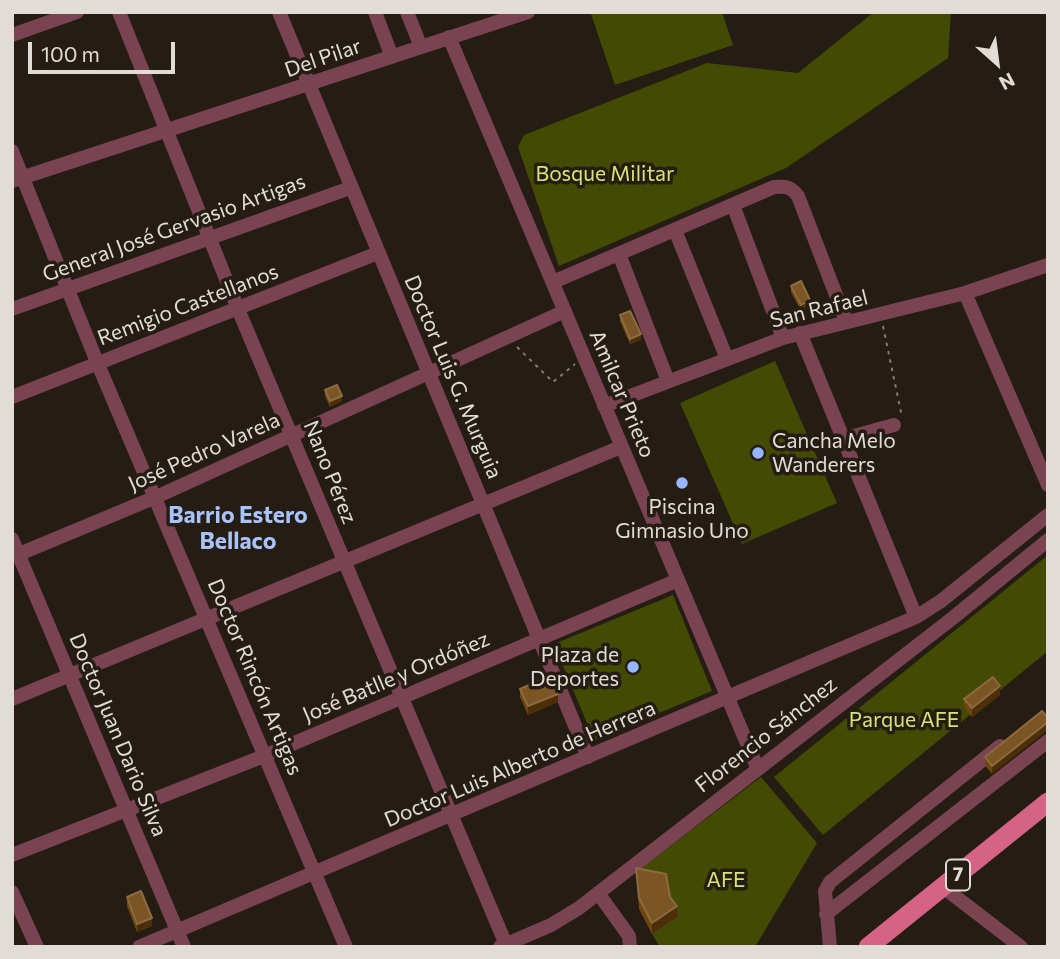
<!DOCTYPE html>
<meta charset="utf-8">
<style>
body{margin:0}
#map{position:relative;width:1060px;height:959px;overflow:hidden;background:#251d14;font-family:Commissioner,sans-serif}
canvas{display:block}
.frame{position:absolute;inset:0;border:14px solid #e2dcd6;pointer-events:none}
.north{position:absolute;left:962px;top:28px;width:70px;height:70px;-webkit-text-stroke:5px #251d14;paint-order:stroke;rotate:152deg;font-size:19px;font-weight:700;line-height:28px;text-align:center;color:#e2dcd6}
.north::after{content:'';display:block;margin:auto;width:24px;height:32px;background:#e2dcd6;clip-path:polygon(50% 0,100% 100%,50% 72%,0 100%)}
.scale{position:absolute;left:28px;top:42px;width:147px;height:32px;box-sizing:border-box;border:4px solid #e2dcd6;border-top:0;padding-left:9px;font-size:21px;line-height:24px;white-space:nowrap;color:#e2dcd6;-webkit-text-stroke:5px #251d14;paint-order:stroke}
</style>
<div id="map">
<canvas width="1060" height="959"></canvas>
<div class="frame"></div>
<div class="north">N</div>
<div class="scale">100 m</div>
</div>
<script>
const c = document.querySelector('canvas').getContext('2d');
c.lineJoin = 'round';
function fillPath(path, color) { c.fillStyle = color; c.fill(path, 'evenodd'); }
function strokePath(path, color, width, dash) { c.strokeStyle = color; c.lineWidth = width; c.lineCap = dash ? 'butt' : 'round'; c.setLineDash(dash || []); c.stroke(path); }
function label(font, color, halo, rows, align = 'center') {
  c.font = font + ' Commissioner,sans-serif'; c.lineWidth = 7; c.setLineDash([]); c.textBaseline = 'middle'; c.strokeStyle = halo; c.fillStyle = color; for (const [text, x, y, turn = 0] of rows) {
    c.save(); c.translate(x, y); c.rotate((+turn || 0) * Math.PI / 180); c.textAlign = isNaN(turn) ? turn : align; if (halo) c.strokeText(text, 0, 0); c.fillText(text, 0, 0); c.restore();
  }
}
const green = new Path2D(`
 M595,12H722L733,45L615,85L591,14Z
 M874,12H951L948,58L786,168L559,266L518,147L524,135L707,63L798,73Z
 M775,361L837,503L742,544L680,403Z
 M1048,555V651L823,835L774,777Z
 M673,595L712,691L594,740L554,644Z
 M761,777L817,843L755,947H660L652,934L666,885L635,873Z`);
const path = new Path2D(`
 M883,326L902,417
 M517,347L553,382L575,364`);
const minor = new Path2D(`
 M119,12L238,309L507,947
 M279,12L588,757
 M375,12L392,57
 M407,12L421,47
 M12,35L77,12
 M449,37L757,767
 M12,151L97,362L346,947
 M12,181L528,12
 M733,205L783,338
 M675,230L727,359
 M619,254L668,381
 M553,282L774,187C787,186 791,187 798,196L846,321
 M965,293L1048,485
 M12,309L350,188
 M800,333L916,617
 M12,397L378,253
 M604,406L783,338L965,293L1048,265
 M843,439L894,425
 M12,539L184,947
 M12,557L156,497L565,311
 M12,699L621,447
 M12,855L264,756L678,580
 M943,887L1021,947
 M12,892L37,947
 M598,893L629,936L630,947
 M826,914L1048,741
 M139,947L916,617L941,601L1048,515
 M500,947L551,925L579,908L954,617L1048,540
 M830,947L825,891L830,882L1000,746`);
const major = new Path2D(`
 M868,947L1048,802`);
const wall = new Path2D(`
 M791,286L810,306L801,311L791,292Z
 M620,315L641,340L630,344L620,321Z
 M325,390L342,401L330,407L325,396Z
 M520,689L558,702L528,715L520,697Z
 M1000,695L972,717L964,707V699Z
 M1048,718L992,774L985,765V757Z
 M636,868L670,897L677,917L652,934L639,909Z
 M127,897L152,926L137,932L127,906Z`);
const shadedWall = new Path2D(`
 M810,300V306L801,311V305Z
 M641,334V340L630,344V339Z
 M342,396V401L330,407V401Z
 M1000,686V695L972,717V708Z
 M558,694V702L528,715V706Z
 M1048,722V730L992,774V766Z
 M677,906V917L652,934V923Z
 M152,918V926L137,932V924Z`);
const building = new Path2D(`
 M801,281L810,300L801,305L791,286Z
 M630,311L641,334L630,339L620,315Z
 M337,385L342,396L330,401L325,390Z
 M550,676L558,694L528,706L520,689Z
 M993,677L1000,686L972,708L964,699Z
 M1042,711L1048,718V722L992,766L985,757Z
 M636,868L666,874L670,897L677,906L652,923L639,898Z
 M141,891L152,918L137,924L127,897Z`);
const markers = [
 [758,453,7,"#95b6fd"],
 [682,483,7,"#95b6fd"],
 [633,667,7,"#95b6fd"]
];
const shields = [
 [958,875,24]
];
const shieldNames = [
 ["7",958,875]
];
const streetNames = [
 ["Del Pilar",323,58,-19],
 ["General José Gervasio Artigas",174,228,-20],
 ["Remigio Castellanos",188,305,-21],
 ["San Rafael",819,309,-14],
 ["Doctor Luis G. Murguia",453,377,67],
 ["Amilcar Prieto",622,394,67],
 ["José Pedro Varela",204,452,-24],
 ["Nano Pérez",330,472,68],
 ["Doctor Rincón Artigas",255,677,67],
 ["José Batlle y Ordóñez",396,677,-23],
 ["Doctor Juan Dario Silva",118,735,67],
 ["Florencio Sánchez",766,735,-38],
 ["Doctor Luis Alberto de Herrera",520,764,-23]
];
const parkNames = [
 ["Bosque Militar",605,174],
 ["Parque AFE",904,720],
 ["AFE",726,880]
];
const poiNames = [
 ["Cancha Melo",772,441],
 ["Wanderers",772,465],
 ["Piscina",682,507,"center"],
 ["Gimnasio Uno",682,531,"center"],
 ["Plaza de",619,655,"right"],
 ["Deportes",619,679,"right"]
];
const neighbourhoodNames = [
 ["Barrio Estero",238,515],
 ["Bellaco",238,541]
];
fillPath(green, '#424a03');
strokePath(path, '#817a73', 2, [3.5, 5]);
strokePath(minor, '#794352', 14);
strokePath(major, '#d46386', 19);
fillPath(wall, '#6f460f');
fillPath(shadedWall, '#4c2f08');
fillPath(building, '#7b5624');
strokePath(building, '#8b6b40', 2);
for (const [x, y, r, color] of markers) { const dot = new Path2D(); dot.arc(x, y, r, 0, 2 * Math.PI); c.fillStyle = color; c.fill(dot); strokePath(dot, '#251d14', 2.5); }
for (const [x, y, w] of shields) { const box = new Path2D(); box.roundRect(x - w / 2, y - 15.5, w, 31, 5); c.fillStyle = '#251d14'; c.fill(box); strokePath(box, '#e2dcd6', 2); }
label('bold 19px', '#e2dcd6', null, shieldNames);
label('21px', '#e2dcd6', '#251d14', streetNames);
label('21px', '#d4e571', '#251d14', parkNames);
label('21px', '#e2dcd6', '#251d14', poiNames, 'left');
label('bold 23px', '#a9c3f8', '#251d14', neighbourhoodNames);
</script>
